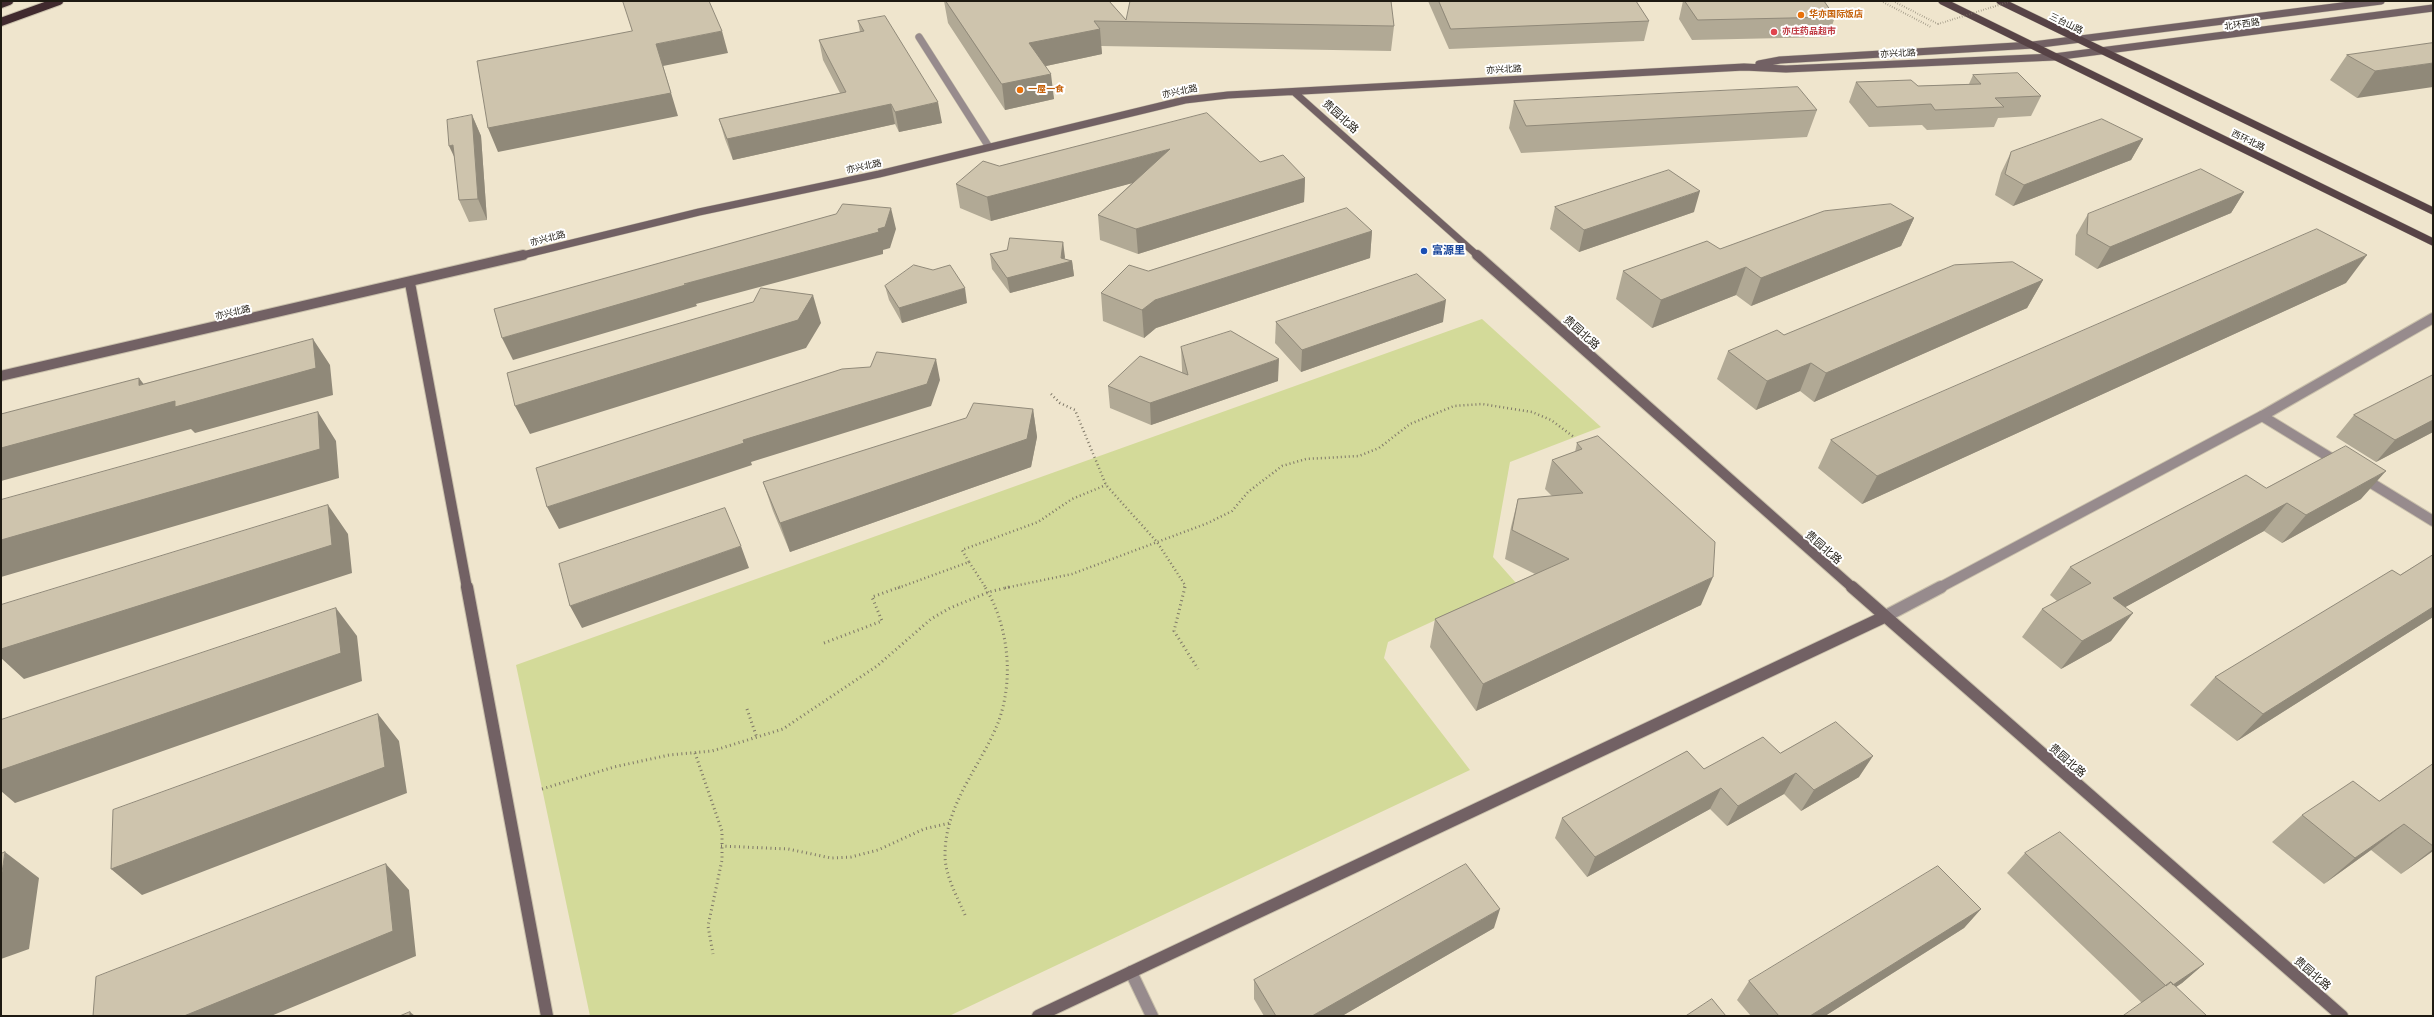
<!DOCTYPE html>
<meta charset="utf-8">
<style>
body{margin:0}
#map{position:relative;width:2434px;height:1017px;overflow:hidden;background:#efe5cd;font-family:"Varela Round",sans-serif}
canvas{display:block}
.frame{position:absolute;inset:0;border:2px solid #1e1a12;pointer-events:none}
</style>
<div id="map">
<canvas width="2434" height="1017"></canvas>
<div class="frame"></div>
</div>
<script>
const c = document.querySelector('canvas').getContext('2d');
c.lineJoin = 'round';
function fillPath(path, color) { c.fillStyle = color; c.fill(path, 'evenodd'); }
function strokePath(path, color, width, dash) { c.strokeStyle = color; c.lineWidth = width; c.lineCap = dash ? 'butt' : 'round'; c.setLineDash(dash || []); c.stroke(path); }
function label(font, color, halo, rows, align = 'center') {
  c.font = font + ' "Varela Round","Noto Sans SC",sans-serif'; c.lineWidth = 4; c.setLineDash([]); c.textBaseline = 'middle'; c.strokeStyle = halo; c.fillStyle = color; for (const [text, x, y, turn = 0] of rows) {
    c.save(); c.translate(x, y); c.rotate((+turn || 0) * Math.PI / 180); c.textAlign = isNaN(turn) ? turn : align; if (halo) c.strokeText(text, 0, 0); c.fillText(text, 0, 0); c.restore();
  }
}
const green = new Path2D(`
 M1482,319L1601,427L1510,462L1493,557L1516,583L1388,642L1384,658L1470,770L949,1016H590L516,665Z`);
const pathFar2 = new Path2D(`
 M1881,1L1931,27
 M1893,1L1938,24`);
const pathFar1 = new Path2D(`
 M1051,394L1060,403L1075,410L1106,485L1157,542L1185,585L1184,588
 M969,562L986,588
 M898,588L969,562L962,550L1038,522L1072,499L1106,485
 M1005,588L1072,574L1208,523L1232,511L1248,492L1282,466L1306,459L1359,456L1379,448L1410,424L1454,406L1482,404L1532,412L1551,420L1574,437`);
const path = new Path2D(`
 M1185,587L1174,631L1198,669
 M824,643L882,621L872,597L900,587
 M747,709L757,738
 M695,753L722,831V860L708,926L713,954
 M542,789L614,767L669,755L712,751L783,729L877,666L931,619L950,608L989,592L1009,587
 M721,846L788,849L831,858L851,857L878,850L924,829L950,823
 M965,915C957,896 945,876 945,855C945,807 976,772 995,730C1015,686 1010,628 985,587`);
const laneFar1 = new Path2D(`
 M919,37L989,147`);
const lane = new Path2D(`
 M2262,416L2339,463
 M2363,478L2433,521`);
const streetFar1 = new Path2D(`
 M1939,588L2262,416L2433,318`);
const street = new Path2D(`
 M1884,617L1941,587
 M1131,972L1152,1016`);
const secondaryFar2 = new Path2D(`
 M1759,64L1780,60L2033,45L2381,1
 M1294,92L1478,256
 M519,256L699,212L879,174L1185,100L1228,95L1744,67L1786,69L2054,57L2433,8`);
const secondaryFar1 = new Path2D(`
 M1477,255L1853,588
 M410,283L467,588
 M1,376L523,255`);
const secondary = new Path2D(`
 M467,587L547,1016
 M1852,587L2342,1016
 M1038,1016L1884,617`);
const primary = new Path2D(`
 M1942,1L2433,242
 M2000,1L2433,211`);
const highway = new Path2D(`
 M1,4L9,1
 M1,22L59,1`);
const pathBridge = new Path2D(`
 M1938,24L2012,1`);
const wall = new Path2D(`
 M944,1H1109L1126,20L1394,26L1391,51L1101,46L1102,54L1046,66L1054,99L1005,110L948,23Z
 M1428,1H1636L1649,21L1644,41L1449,49Z
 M1683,1H1824L1835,17L1828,37L1692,40L1679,19Z
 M858,21L942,123L899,132L895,124L733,160L725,139L719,119L840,93L823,60L819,40L860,32Z
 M2433,43L2357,98L2330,80L2347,55Z
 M1973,75L2041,96L2031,116L1998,118L1994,127L1927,130L1922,125L1869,127L1849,102L1856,82L1918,86L1969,84Z
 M1514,101L1817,110L1807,137L1521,153L1509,128Z
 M472,115L481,136L487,220L469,222L459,200Z
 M2143,139L2131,160L2013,206L1995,195L2001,173L2011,152Z
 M1260,162L1305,178L1304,202L1138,254L1100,240L1098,215L1132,183L991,221L960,208L956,184L999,166Z
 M2244,192L2231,213L2097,269L2075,255L2076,235L2088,214Z
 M1555,207L1694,212L1579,252L1550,229Z
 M1914,218L1901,246L1751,306L1736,295L1652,328L1616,299L1623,271L1720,249Z
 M1372,231L1370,258L1156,328L1144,338L1103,321L1101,293L1148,271Z
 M1063,242L1064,259L1072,261L1074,276L1010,293L992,269L990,254Z
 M2043,280L2027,308L1814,402L1800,391L1756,410L1717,379L1728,351L1784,335Z
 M2346,283L1862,504L1818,468L1831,440Z
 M885,286L967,303L902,323L889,300Z
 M1276,322H1443L1301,372L1275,343Z
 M1181,347L1278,381L1151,425L1110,408L1108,386L1182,372V369Z
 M2433,375V432L2376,462L2336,437L2354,415Z
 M1033,409L1037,437L1031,467L790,552L773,511L763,482Z
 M1598,436L1701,605L1476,711L1430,647L1435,619L1535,574L1505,559L1511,527L1518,499L1552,496L1545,489L1552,460L1575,452L1577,443Z
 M2266,488L2361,499L2282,543L2264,531L2125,607L2111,641L2061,669L2022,637L2042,609L2057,601L2050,595L2070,567Z
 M2433,555V617L2237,741L2190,705L2215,677L2400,575Z
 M1780,753L1859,777L1801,811L1784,794L1727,826L1710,809L1587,877L1555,838L1562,818L1704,769Z
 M2433,764V851L2401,874L2371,850L2324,884L2272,842L2302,815L2379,801Z
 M2025,853L2204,964L2182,983L2176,987L2142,1003L2007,873Z
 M1981,909L1964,928L1825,1016H1751L1737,1000L1749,981Z
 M1494,928L1342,1016H1264L1254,999V980Z`);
const shadedWall = new Path2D(`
 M1100,29L1102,54L1032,69L1029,43Z
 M722,31L728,53L663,66L678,116L498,152L488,128L656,44Z
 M2433,63V87L2357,98L2375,71Z
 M1051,74L1054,99L1005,110L1002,84Z
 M938,102L942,123L899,132L895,112Z
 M891,104L895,124L733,160L727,139Z
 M472,115L481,136L487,220L478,199Z
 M2143,139L2131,160L2013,206L2024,185Z
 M453,145L459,167L449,146Z
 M1170,149V173L991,221L987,197Z
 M1305,178L1304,202L1138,254L1136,229Z
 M1700,191L1694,212L1579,252L1584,230Z
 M2244,192L2231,213L2097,269L2110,247Z
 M891,208L896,229L890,248L883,250V254L696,304L697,306L513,360L502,338L684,284L878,229Z
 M1914,218L1901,246L1751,306L1761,278Z
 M1372,231L1370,258L1156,328L1144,338L1142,310L1155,300Z
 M1063,242L1065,257L1064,263L1072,261L1074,276L1010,293L1007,278L1061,258Z
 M2367,255L2346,283L1862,504L1877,476Z
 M1746,267L1736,295L1652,328L1661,300Z
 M2043,280L2027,308L1814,402L1826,373Z
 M965,288L967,303L902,323L899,308Z
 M813,295L821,323L806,348L530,434L515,406Z
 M1446,300L1443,322L1301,372L1302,350Z
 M313,339L330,365L333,395L195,433L191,429L1,481V448L139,385V378L159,404Z
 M936,359L940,380L931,406L751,462L752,465L559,529L547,507L743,440Z
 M1279,359L1278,381L1151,425L1150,403Z
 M1811,363L1800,391L1756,410L1767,381Z
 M1033,409L1037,437L1031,467L790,552L780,523Z
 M318,412L336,441L339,478L1,577V540Z
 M2433,420V432L2376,462L2395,440Z
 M2386,471L2361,499L2282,543L2306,515Z
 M2287,503L2264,531L2091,626L2113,598Z
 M328,505L348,534L352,573L24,679L1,658V649Z
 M741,546L749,568L582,628L570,606Z
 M1713,577L1701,605L1476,711L1483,684Z
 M2433,607V617L2237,741L2263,714Z
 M336,608L357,636L362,681L15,803L1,791V770Z
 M2133,613L2111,641L2061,669L2082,641Z
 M378,714L399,741L407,793L142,895L111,869Z
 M1873,756L1859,777L1801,811L1814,790Z
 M1796,773L1784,794L1727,826L1738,806Z
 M1721,788L1710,809L1587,877L1595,857Z
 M2404,824L2371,850L2324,884L2355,858Z
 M2433,849V851L2401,874Z
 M5,852L39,878L29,949L1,959V879Z
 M386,864L409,890L416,956L271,1016H184Z
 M1500,909L1494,928L1342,1016H1312Z
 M1981,909L1964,928L1825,1016H1810Z
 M2204,964L2182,983L2146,1007L2168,988Z
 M410,1012L415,1016H410Z`);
const building = new Path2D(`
 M623,1H709L722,31L656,44L671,93L488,128L477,61L632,31Z
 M946,1H1109L1126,20L1130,1H1391L1394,26L1094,21L1100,29L1029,43L1051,74L1002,84Z
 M1439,1H1636L1649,21L1451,29Z
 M1685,1H1824L1835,17L1698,20Z
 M885,16L938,102L895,112L891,104L727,139L719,119L846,92L819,40L864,31L858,21Z
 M2433,43V63L2375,71L2347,55Z
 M2018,73L2041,96L1995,98L2004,107L1935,110L1931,104L1877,107L1856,82L1911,80L1918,86L1981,84L1973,75Z
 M1798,87L1817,110L1526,126L1514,101Z
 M1207,113L1260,162L1283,155L1305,178L1136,229L1098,215L1170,149L987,197L956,184L983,161L999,166Z
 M472,115L478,199L459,200L453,145L449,146L447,120Z
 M2102,119L2143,139L2024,185L2005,174L2011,152Z
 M2201,169L2244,192L2110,247L2087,234L2088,214Z
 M1669,170L1700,191L1584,230L1555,207Z
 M843,204L891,208L885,227L878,229L879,232L684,284H689L502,338L494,309L836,214Z
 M1891,204L1914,218L1761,278L1746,267L1661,300L1623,271L1707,241L1720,249L1824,211Z
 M1347,208L1372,231L1155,300L1142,310L1101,293L1129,265L1148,271Z
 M2317,229L2367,255L1877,476L1831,440Z
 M1010,238L1063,242L1061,258L1072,261L1007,278L990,254L1007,250Z
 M2013,262L2043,280L1826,373L1811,363L1767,381L1728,351L1777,330L1784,335L1954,265Z
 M914,265L933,270L950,265L965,288L899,308L885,286Z
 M1417,274L1446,300L1302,350L1276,322Z
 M761,288L813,295L798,320L515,406L507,373L753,302Z
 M1231,331L1279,359L1150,403L1108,386L1140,356L1188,375L1181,347Z
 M313,339L316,368L175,407V401L1,448V414L139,378V385Z
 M877,352L936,359L927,384L743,440L744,443L547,507L536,468L842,369L870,367Z
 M2433,375V420L2395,440L2354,415Z
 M974,403L1033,409L1027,439L780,523L763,482L966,418Z
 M318,412L320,449L1,540V500Z
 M1598,436L1715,542L1713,577L1483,684L1435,619L1569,559L1512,530L1518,499L1583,493L1552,460L1582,449L1577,443Z
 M2346,446L2386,471L2306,515L2287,503L2113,598L2133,613L2082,641L2042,609L2091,583L2070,567L2246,475L2266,488Z
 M328,505L332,545L1,649V605Z
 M725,508L741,546L570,606L559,564Z
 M2433,555V607L2263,714L2215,677L2392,570L2400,575Z
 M336,608L341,653L1,770V720Z
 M378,714L385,767L111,869L113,810Z
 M1836,722L1873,756L1814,790L1796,773L1738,806L1721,788L1595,857L1562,818L1687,751L1704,769L1763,737L1780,753Z
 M2433,764V846L2404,824L2355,858L2302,815L2353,781L2379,801Z
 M2060,832L2204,964L2173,985L2171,982L2166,986L2025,853Z
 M5,852L1,879V854Z
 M386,864L393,931L184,1016H93L96,977Z
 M1466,864L1500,909L1312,1016H1276L1254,980Z
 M1938,866L1981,909L1810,1016H1779L1749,981Z
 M2171,982L2207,1016H2123Z
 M1712,999L1726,1016H1686Z
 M410,1012V1016H400Z`);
const markers = [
 [1801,15,4,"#e8710a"],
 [1774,32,4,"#e0444e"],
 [1020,90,4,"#e8710a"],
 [1424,251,4,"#1a4fb4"]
];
const farFoodnames = [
 ["华亦国际饭店",1809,15],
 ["一屋一食",1028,90]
];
const farStreetnames = [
 ["三台山路",2066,24,26],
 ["北环西路",2242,25,-8],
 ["亦兴北路",1898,54,-3],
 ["亦兴北路",1504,70,-3],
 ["亦兴北路",1180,92,-11],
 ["西环北路",2248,141,26],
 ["亦兴北路",864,167,-12],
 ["亦兴北路",548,239,-14],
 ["亦兴北路",233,313,-13]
];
const farHealthnames = [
 ["亦庄药品超市",1782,32]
];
const streetNames = [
 ["贵园北路",1340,117,42],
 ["贵园北路",1581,333,42],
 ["贵园北路",1823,548,41],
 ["贵园北路",2067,761,41],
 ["贵园北路",2312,974,41]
];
const transitNames = [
 ["富源里",1432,251]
];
fillPath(green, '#d3da99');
strokePath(laneFar1, '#c9c0ab', 8);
strokePath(lane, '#c9c0ab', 12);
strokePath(streetFar1, '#c9c0ab', 12);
strokePath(street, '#c9c0ab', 14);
strokePath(secondaryFar2, '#c9c0ab', 8);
strokePath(secondaryFar1, '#c9c0ab', 12);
strokePath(secondary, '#c9c0ab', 14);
strokePath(primary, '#c9c0ab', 8);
strokePath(highway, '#c9c0ab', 10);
strokePath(pathFar2, '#7f7868', 2, [0.5, 2]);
strokePath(pathFar1, '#7f7868', 2.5, [1, 3]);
strokePath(path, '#7f7868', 3, [1, 3.5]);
strokePath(laneFar1, '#978b8d', 7);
strokePath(lane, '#978b8d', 10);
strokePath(streetFar1, '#978b8d', 10);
strokePath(street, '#978b8d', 12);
strokePath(secondaryFar2, '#726164', 7);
strokePath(secondaryFar1, '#726164', 10);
strokePath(secondary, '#726164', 12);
strokePath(primary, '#574346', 7);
strokePath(highway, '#402a2e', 8);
strokePath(pathBridge, '#7f7868', 2, [0.5, 2]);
fillPath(wall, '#b1a995');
fillPath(shadedWall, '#908979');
fillPath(building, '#cec4ad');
strokePath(building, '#908979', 1);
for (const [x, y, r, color] of markers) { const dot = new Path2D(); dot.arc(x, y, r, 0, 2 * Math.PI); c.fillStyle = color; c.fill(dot); strokePath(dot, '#fff', 1.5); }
label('bold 9px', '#c56008', '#fff', farFoodnames, 'left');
label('9px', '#1e1a12', '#fff', farStreetnames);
label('bold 9px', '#be3a42', '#fff', farHealthnames, 'left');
label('11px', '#1e1a12', '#fff', streetNames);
label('bold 11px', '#164399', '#fff', transitNames, 'left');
</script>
